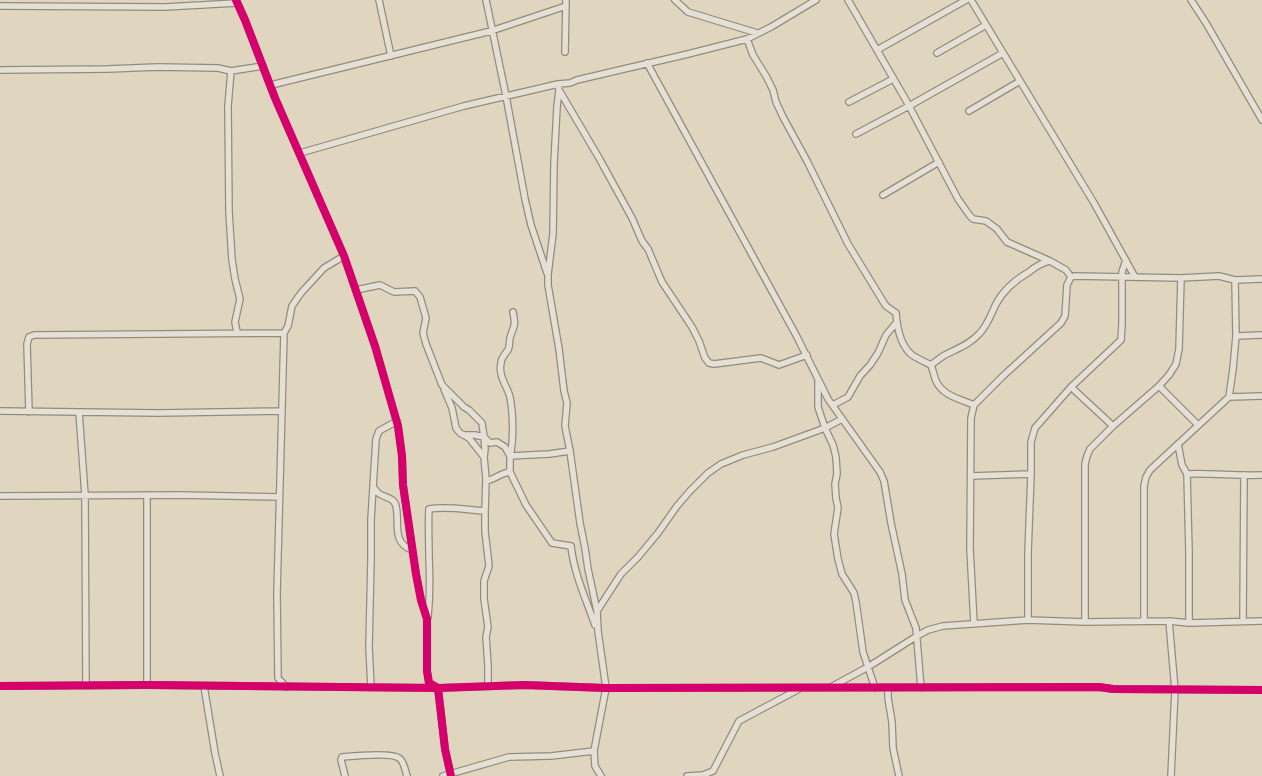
<!DOCTYPE html>
<style>
body{margin:0}
canvas{display:block;background:#e0d5be}
</style>
<canvas width="1262" height="776"></canvas>
<script>
const c = document.querySelector('canvas').getContext('2d');
c.lineJoin = 'round';
function strokePath(path, color, width, dash) { c.strokeStyle = color; c.lineWidth = width; c.lineCap = dash ? 'butt' : 'round'; c.setLineDash(dash || []); c.stroke(path); }
const minor = new Path2D(`
 M236,0L245,20L275,98L344,256L375,346L398,426L402,456L403,485L416,574L421,600L427,619V671L429,683L438,688L445,749L451,776
 M379,0L391,56
 M486,0L506,96L525,199L531,225L547,273
 M675,0L688,12L757,33
 M848,0L907,102L958,199L970,216L973,219L986,221L997,229L1007,242L1050,261L1066,270L1071,277
 M971,0L1094,203L1135,277
 M1191,0L1206,23L1262,120
 M0,6L165,7L237,3
 M747,39L753,55L766,76L773,90L776,102L783,117L807,161L848,244L884,303L886,306L896,313C897,327 901,346 912,355C918,359 925,362 931,365C933,370 934,376 936,381C943,396 960,399 974,405
 M877,50L966,0
 M565,52L566,0
 M937,53L986,25
 M647,63L796,335L828,399L880,472L884,481L891,523L902,574L905,600L916,628L921,688
 M0,70L108,69L158,67L218,68L231,71L263,66
 M231,71L228,106L229,212L232,260L235,279L240,299L235,322L237,332
 M558,84L559,90L557,107L554,163L553,234L548,274V285L559,349L564,391L567,403L565,426L570,451L580,523L585,548L588,569L597,611L598,631L606,688L594,751L595,766L601,776
 M271,85L491,31L566,6
 M559,90L599,158L632,218L642,241L648,249L662,282L692,327L699,341L705,358L709,363L714,364L761,358L779,365L807,355
 M849,102L893,79
 M969,111L1020,81
 M856,134L909,106L1003,53
 M300,153L464,106L558,84L570,83L577,80L688,54L747,39L771,27L816,0
 M883,195L939,162
 M1071,277L1074,276L1181,278L1219,276L1235,280L1262,279
 M356,290L380,285L394,292L415,291L420,297L426,318L423,333L426,344L442,385L464,407L469,410L482,423L484,437L490,443L497,442L505,447L510,456V472L526,505L552,543L571,546C574,574 586,599 595,625
 M513,312C516,328 514,324 510,338C509,342 510,346 508,350C505,354 501,358 501,363C498,376 507,386 510,397C513,413 514,440 510,456L549,454L570,451
 M1236,336L1262,335
 M931,365C935,362 939,359 943,356C956,349 969,345 979,334C988,325 991,314 996,304C1004,289 1015,280 1029,272C1035,267 1041,263 1049,261
 M818,382V407L825,428L833,445L836,457L837,474L835,484L836,498L838,508L834,534L838,559L842,574L854,593L856,602L863,652L875,688
 M1159,386L1198,425
 M1071,387L1113,426
 M444,389L452,408L456,428L460,433L469,438L484,457L486,479L485,511
 M1229,397L1262,396
 M833,405L848,397L860,376L870,365L878,353L886,335L897,322
 M0,411L159,413L282,411
 M29,412L27,344L29,337L34,335L284,333
 M79,412L85,495L86,685
 M397,421L379,431L376,439L373,487C375,489 376,491 378,493C384,498 394,497 396,506C400,523 391,542 412,550
 M465,435H475L484,437L485,449L484,457
 M1178,444L1182,465L1187,474L1189,552V623
 M1187,474C1212,473 1237,476 1262,475
 M971,476L1031,474
 M486,481C495,479 501,473 510,472
 M147,495V685
 M0,496L180,495L279,497
 M597,611L621,574L638,557L658,533L677,506L690,491L708,473L721,464L743,455L773,447L825,428L842,419
 M428,617C430,597 430,577 429,557C429,540 428,525 429,509C448,506 466,510 485,511V531L489,566L484,581V599L488,627L486,637L488,665V686
 M1028,620V553L1031,474V442L1035,428L1071,387L1121,340L1122,324V272L1126,260
 M1144,621V486L1146,477L1150,470L1229,397L1233,369L1236,336L1235,280
 M1169,621L1175,690L1171,776
 M1243,621L1244,475
 M1085,622V464L1087,456L1090,449L1113,426L1159,386L1169,375L1176,364L1179,349L1181,278
 M974,624L970,549L971,418L974,405L1003,376L1061,323L1065,316L1067,285L1071,277
 M0,686L147,685L438,688L524,685L606,688L1099,687L1113,689L1262,690
 M204,686L215,753L220,776
 M286,687L278,678L277,593L284,333L288,326L292,306L301,293L324,268L344,256
 M371,687L369,647L371,559V520L373,487
 M831,687L868,667L917,636L928,630L943,626L1028,620L1085,622L1169,621L1189,623L1262,621
 M888,688V698L892,722L893,748L899,776
 M345,776L341,760L342,757C353,756 391,752 399,758C404,761 405,770 407,776
 M443,776L509,757L551,756L594,751
 M687,776L703,775L713,771L739,721L799,689`);
const cycleway = new Path2D(`
 M236,0L245,20L275,98L344,256L375,346L398,426L402,456L403,485L416,574L421,600L427,619V671L429,683L438,688L445,749L451,776
 M0,686L147,685L438,688L524,685L606,688L1099,687L1113,689L1262,690`);
strokePath(minor, '#948b7d', 8);
strokePath(minor, '#e5e0d5', 5.5);
strokePath(cycleway, '#d6006c', 8);
</script>
